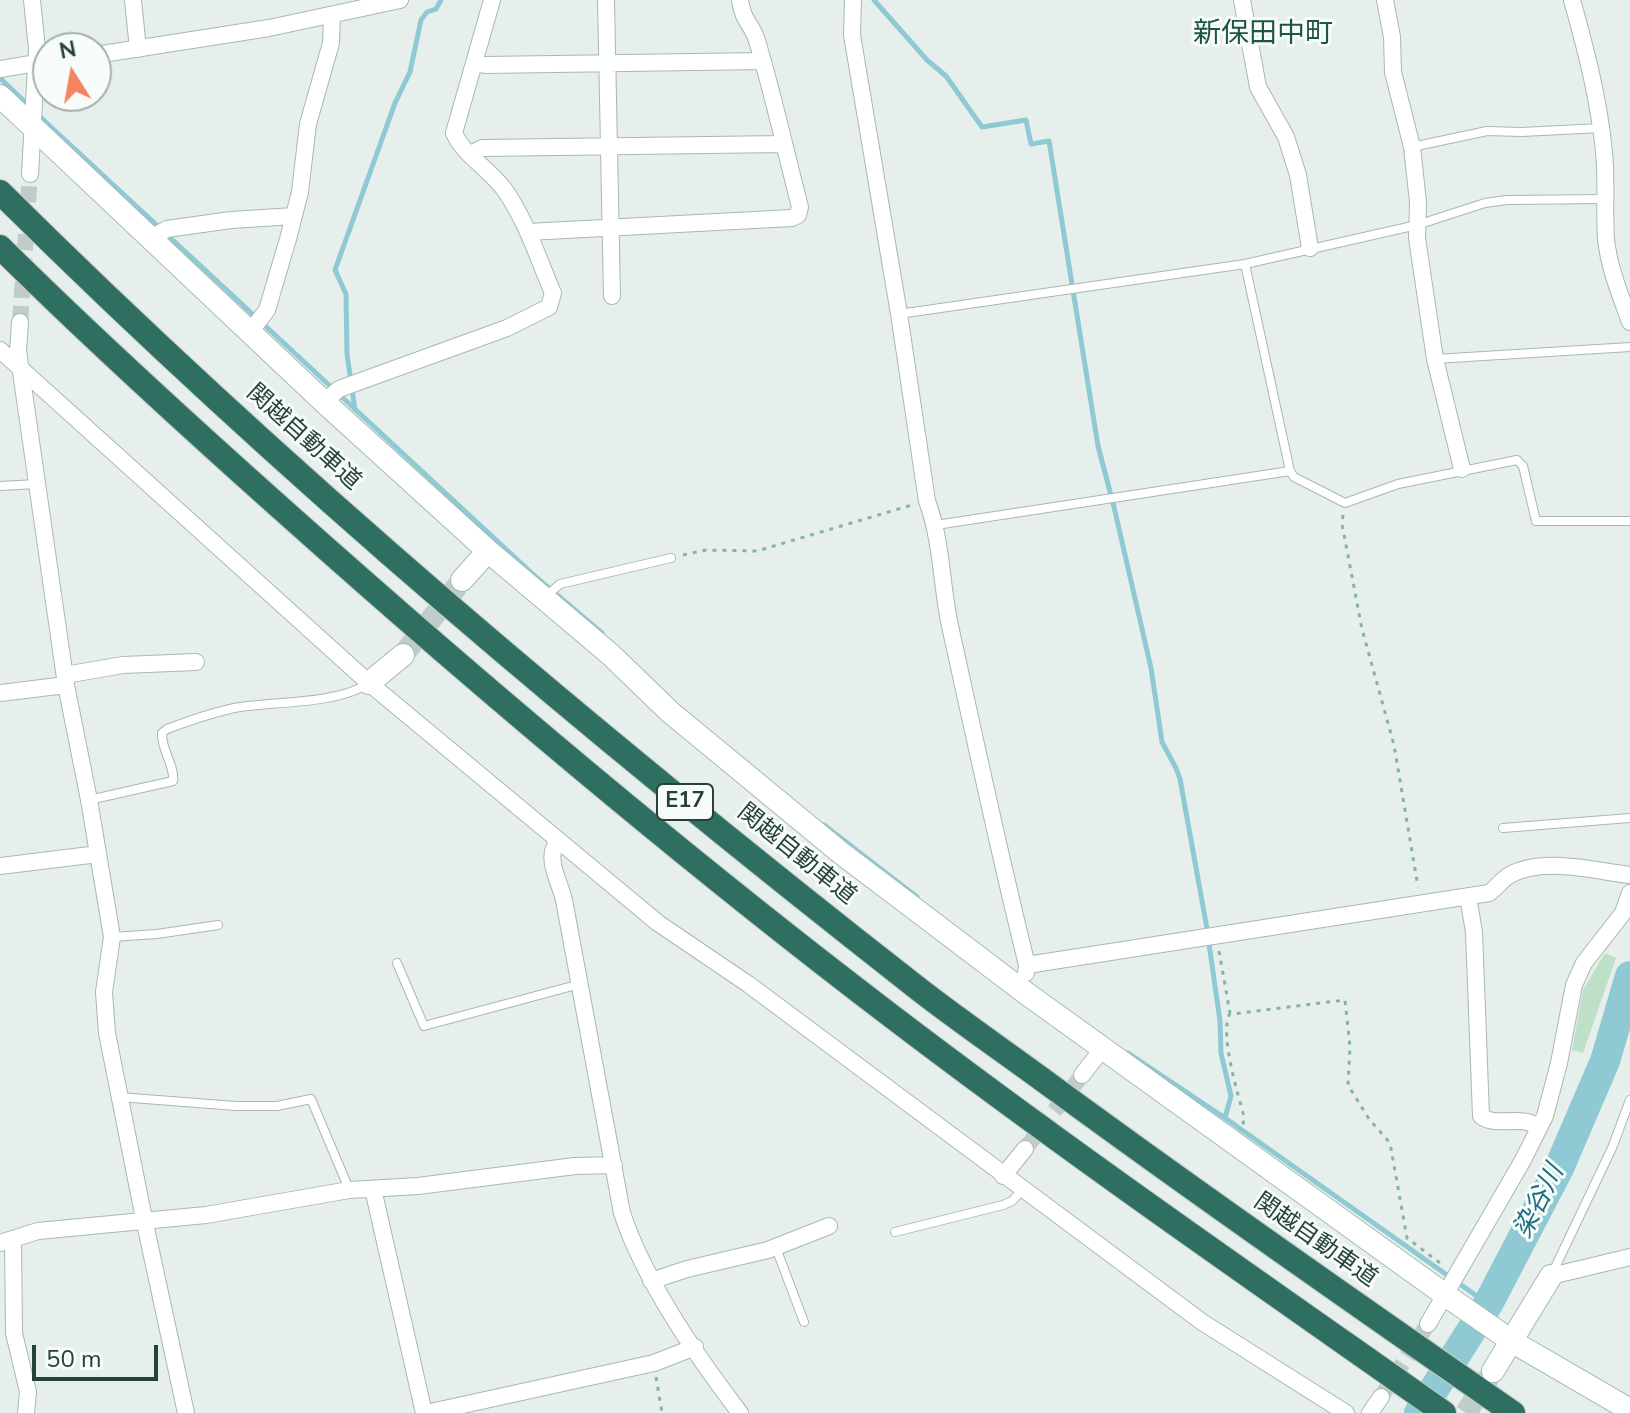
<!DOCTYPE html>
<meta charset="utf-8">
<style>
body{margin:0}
#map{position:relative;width:1630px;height:1413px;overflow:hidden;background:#e6efeb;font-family:"Nunito Sans",sans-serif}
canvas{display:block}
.north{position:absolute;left:32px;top:32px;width:80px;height:80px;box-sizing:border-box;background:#f7fbf9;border:2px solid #a3b1ad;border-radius:50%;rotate:349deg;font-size:22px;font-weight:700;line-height:32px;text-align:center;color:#24423a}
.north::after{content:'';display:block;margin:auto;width:28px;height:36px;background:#f4845f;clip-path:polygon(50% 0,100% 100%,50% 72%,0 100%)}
.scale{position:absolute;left:32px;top:1345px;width:126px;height:36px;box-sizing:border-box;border:4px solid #24423a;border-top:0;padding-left:10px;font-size:24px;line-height:28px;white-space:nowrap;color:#24423a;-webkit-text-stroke:6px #f7fbf9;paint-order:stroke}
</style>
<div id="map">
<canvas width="1630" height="1413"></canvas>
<div class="north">N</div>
<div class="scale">50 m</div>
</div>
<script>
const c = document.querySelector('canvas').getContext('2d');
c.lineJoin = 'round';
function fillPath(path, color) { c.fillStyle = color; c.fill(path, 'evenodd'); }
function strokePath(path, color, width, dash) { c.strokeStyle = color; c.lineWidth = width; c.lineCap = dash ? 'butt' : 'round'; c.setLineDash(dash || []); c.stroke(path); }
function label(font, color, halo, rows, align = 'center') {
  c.font = font + ' "Nunito Sans","Noto Sans JP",sans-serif'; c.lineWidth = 6; c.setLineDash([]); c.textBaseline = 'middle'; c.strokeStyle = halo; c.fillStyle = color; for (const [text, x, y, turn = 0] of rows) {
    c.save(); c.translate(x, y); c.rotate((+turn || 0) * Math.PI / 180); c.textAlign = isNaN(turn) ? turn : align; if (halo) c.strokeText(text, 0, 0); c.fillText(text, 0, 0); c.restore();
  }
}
const green = new Path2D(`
 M1605,953L1616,958L1583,1053L1572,1050L1583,990Z`);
const stream = new Path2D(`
 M874,0L927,60L946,76L982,127L1026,120L1031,144L1049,141L1098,446L1114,507L1151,668L1162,742L1176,768L1180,779L1206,923L1220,1021L1221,1053L1231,1096L1225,1118
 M0,78L28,105
 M38,115L537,578L602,633
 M355,410L347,354L346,294L335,270L395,103L410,72L421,20L427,12L436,9L441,0
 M824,825L917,897
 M1128,1053L1225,1118L1488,1304`);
const river = new Path2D(`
 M1419,1413L1488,1304L1559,1168L1605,1061L1630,976`);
const streetTunnel = new Path2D(`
 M20,322L30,174
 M1025,1149L1082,1075
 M1381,1397L1428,1324`);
const secondaryTunnel = new Path2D(`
 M403,655L462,580
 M1466,1413L1489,1377`);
const path = new Path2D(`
 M1343,515L1342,524L1362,629L1394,745L1418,887
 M683,555L706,550L757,551L912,505
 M1219,951L1230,1013L1232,1014L1345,1000L1350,1047L1348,1085L1369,1119L1390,1143L1407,1238L1444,1266
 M1230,1013C1219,1034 1238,1093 1244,1117L1243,1125
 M656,1377L662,1413`);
const lane = new Path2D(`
 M1412,147L1487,131L1522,132L1601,128
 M1245,264L1290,471L1294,477L1345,503L1398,484L1517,460L1523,466L1536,521H1630
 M899,314L1245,264L1417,225L1485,203L1507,200L1605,199
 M1435,359L1630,347
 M0,486L37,484
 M936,525L1290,471
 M545,597L560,584L671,558
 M89,800L173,781C175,765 161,750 162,733L167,729C188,721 212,713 234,708C272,701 337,705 369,683
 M1503,828L1630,818
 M112,937L157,934L218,925
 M397,963L424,1026L580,984
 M119,1097L236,1106H277L311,1099L349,1189
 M895,1232L1003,1205L1012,1201L1022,1190
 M776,1248L804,1322
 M1551,1276L1612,1148L1630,1100`);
const street = new Path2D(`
 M133,0L138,49
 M606,0L612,296
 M853,0L852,35L899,314L927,501C942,541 941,584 950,626C975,739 999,853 1027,965
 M1242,0L1258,87L1286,137L1298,175L1310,248
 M1385,0L1392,37L1393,72L1412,147L1418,202L1417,238L1435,359L1462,469
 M1572,0C1586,50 1599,100 1604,152C1607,181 1604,210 1606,239C1609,268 1620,294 1630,322
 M96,55L269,28L400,0
 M474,63L485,65L763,61
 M0,69L48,61
 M471,154L482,148L783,144
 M30,174L37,49L32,0
 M528,232L792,218L798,215L800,207C786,153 774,98 758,44C753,24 743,23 740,0
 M151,238L167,229L231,220L294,216
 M20,322L18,351L66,685L89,800L112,937L104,992L107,1033L144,1219L186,1413
 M250,332L267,310L288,239L300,192L308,124L331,43L332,17
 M0,350L369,683L658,923L748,984L1202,1322L1346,1413
 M324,402L339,389L507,328L549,307L553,293C538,258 526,220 504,189C490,170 462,153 454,133L492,0
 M65,675L123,665L196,662
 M0,693L66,685
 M558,842C544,857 560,882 564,900L622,1213C645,1282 696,1355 740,1413
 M0,866L98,854
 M1468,897L1474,932L1481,1116C1495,1128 1520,1114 1539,1127
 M1026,973L1027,965L1489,893C1496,888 1501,881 1508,876C1542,856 1594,871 1630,875
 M1082,1075L1103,1048
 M1003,1176L1025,1149
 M373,1189L424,1413
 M13,1239L14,1333L28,1392L26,1413
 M0,1243L38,1231L206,1215L349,1190L418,1186L575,1166L614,1165
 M1551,1276L1630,1257
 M651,1281L687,1269L768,1250L829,1226
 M1428,1324L1523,1160L1545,1116L1559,1063L1574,985L1584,963L1623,913L1630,893
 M426,1413L654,1363L695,1347
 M1370,1413L1381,1397`);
const secondary = new Path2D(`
 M0,96L324,402L488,551L611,655L670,712L841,853L1023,991L1451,1299L1513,1342L1630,1410
 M462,580L488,551
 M369,683L403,655
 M1493,1371L1551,1276`);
const highway = new Path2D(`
 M0,192C287,477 598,738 916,987C962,1023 1011,1056 1058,1091C1208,1201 1360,1307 1513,1413
 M0,247C106,352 217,452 329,551C511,712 697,868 890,1015C1071,1153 1258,1282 1444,1413`);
const shields = [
 [685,802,56]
];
const shieldNames = [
 ["E17",685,802]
];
const streetNames = [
 ["関越自動車道",303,438,42],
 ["関越自動車道",796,855,39],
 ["関越自動車道",1315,1241,35]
];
const waterNames = [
 ["染谷川",1540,1202,-63]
];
const quarterNames = [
 ["新保田中町",1263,35]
];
fillPath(green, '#bfe0c8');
strokePath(stream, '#8ec9d4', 5);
strokePath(river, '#8ec9d4', 30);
strokePath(streetTunnel, '#bfccc8', 16, [16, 8]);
strokePath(secondaryTunnel, '#bfccc8', 22, [22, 11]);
strokePath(lane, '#a8b8b2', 10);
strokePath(street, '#a8b8b2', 18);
strokePath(secondary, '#a4bbb3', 24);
strokePath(highway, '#c2cac8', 26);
strokePath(path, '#86b3a5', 3, [4, 6]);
strokePath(lane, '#fff', 8);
strokePath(street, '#fff', 16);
strokePath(secondary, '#fff', 22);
strokePath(highway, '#2f6f62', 24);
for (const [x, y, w] of shields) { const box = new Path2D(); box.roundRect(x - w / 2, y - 18, w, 36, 6); c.fillStyle = '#f7fbf9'; c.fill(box); strokePath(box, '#24423a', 2); }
label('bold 22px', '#24423a', null, shieldNames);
label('24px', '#24423a', '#f7fbf9', streetNames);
label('italic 26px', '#1c6f80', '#f7fbf9', waterNames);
label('28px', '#1f5548', '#f7fbf9', quarterNames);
</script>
